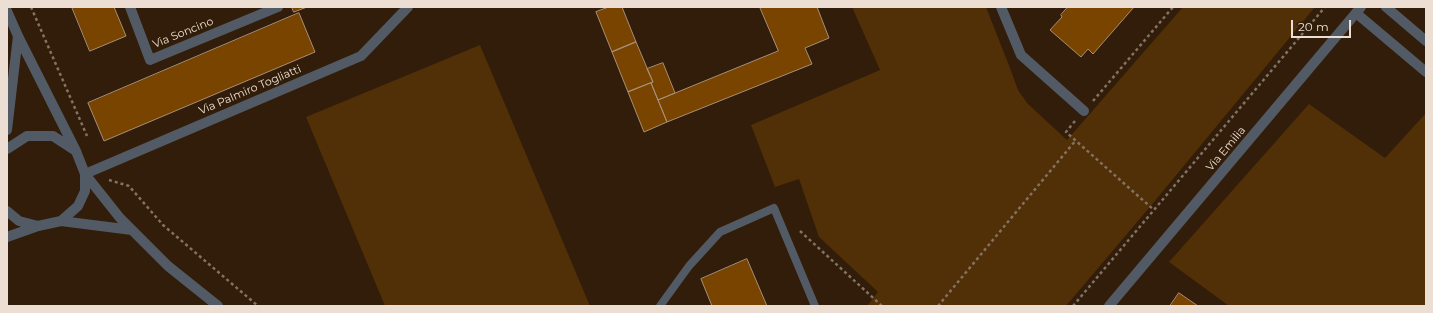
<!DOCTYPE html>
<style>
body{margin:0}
#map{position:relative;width:1433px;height:313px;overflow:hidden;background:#311d09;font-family:Montserrat,sans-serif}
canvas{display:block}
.frame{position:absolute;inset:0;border:8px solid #ecded2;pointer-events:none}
.scale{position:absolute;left:1291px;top:20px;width:60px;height:18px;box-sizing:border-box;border:2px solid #ecded2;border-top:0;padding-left:5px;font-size:12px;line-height:14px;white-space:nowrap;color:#ecded2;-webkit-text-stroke:3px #311d09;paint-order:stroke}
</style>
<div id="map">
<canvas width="1433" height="313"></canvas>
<div class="frame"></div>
<div class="scale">20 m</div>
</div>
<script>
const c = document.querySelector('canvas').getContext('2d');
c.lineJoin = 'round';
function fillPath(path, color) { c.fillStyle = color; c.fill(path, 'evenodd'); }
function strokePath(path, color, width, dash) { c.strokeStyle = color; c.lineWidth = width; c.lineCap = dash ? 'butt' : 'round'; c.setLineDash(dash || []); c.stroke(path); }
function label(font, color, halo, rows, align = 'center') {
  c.font = font + ' Montserrat,sans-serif'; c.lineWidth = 3; c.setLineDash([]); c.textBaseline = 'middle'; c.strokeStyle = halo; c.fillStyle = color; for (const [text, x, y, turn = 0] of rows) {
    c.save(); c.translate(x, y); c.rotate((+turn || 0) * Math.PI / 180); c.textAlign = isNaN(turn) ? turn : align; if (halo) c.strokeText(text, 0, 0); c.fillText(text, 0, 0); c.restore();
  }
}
const green = new Path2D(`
 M852,7H986L1010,68L1018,90L1028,104L1067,140L1183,7H1315L1154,202L1066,306H867L878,292L819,237L799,179L775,187L751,125L880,70Z
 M480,45L590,306H385L306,117Z
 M1309,104L1385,158L1426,113V306H1229L1169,262Z`);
const building = new Path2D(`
 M72,7H114L126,36L90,51Z
 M292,7H307L294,12Z
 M609,7H622L636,42L612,52L596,12Z
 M760,7H817L829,38L805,48L812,64L667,122L658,100L778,51Z
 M1068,7H1134L1093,54L1088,49L1081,57L1050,30L1062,17L1061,15Z
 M299,13L315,52L104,141L88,103Z
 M636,42L653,82L628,92L612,52Z
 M663,63L675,93L658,100L651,83L653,82L647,69Z
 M651,83L667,122L644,132L628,92Z
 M747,259L767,306H712L701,279Z
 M1179,293L1198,306H1170Z`);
const path = new Path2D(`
 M31,7L87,136
 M1093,101L1173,7
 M1075,121L1066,132L1154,210
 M109,180L129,186L163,225L258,306
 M800,231L882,306
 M938,306L1076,140
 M1073,306L1325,7`);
const service = new Path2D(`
 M660,306L689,266L720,232L774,208L815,306`);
const minor = new Path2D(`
 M130,7L150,60L278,7
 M1001,7L1021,55L1084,111
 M1386,7L1426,41
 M7,11L18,36L75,149
 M1356,13L1426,72
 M7,130L18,36
 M7,149L27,136H53L76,151L85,174V191L78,206L61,221L38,226L19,221L7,211
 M61,221L132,230
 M7,237L38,226
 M218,306L168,266L120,218L85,174L361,56L408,7`);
const tertiary = new Path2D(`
 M1109,306L1361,7`);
const streetNames = [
 ["Via Soncino",183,33,-22],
 ["Via Palmiro Togliatti",250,90,-23],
 ["Via Emilia",1226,149,-50]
];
fillPath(green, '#512f07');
fillPath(building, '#784400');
strokePath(building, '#a88f78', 1);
strokePath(path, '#847262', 2.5, [3, 3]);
strokePath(service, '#525b65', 8);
strokePath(minor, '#525b65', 10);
strokePath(tertiary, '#525b65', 10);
label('11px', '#ecded2', '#311d09', streetNames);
</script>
